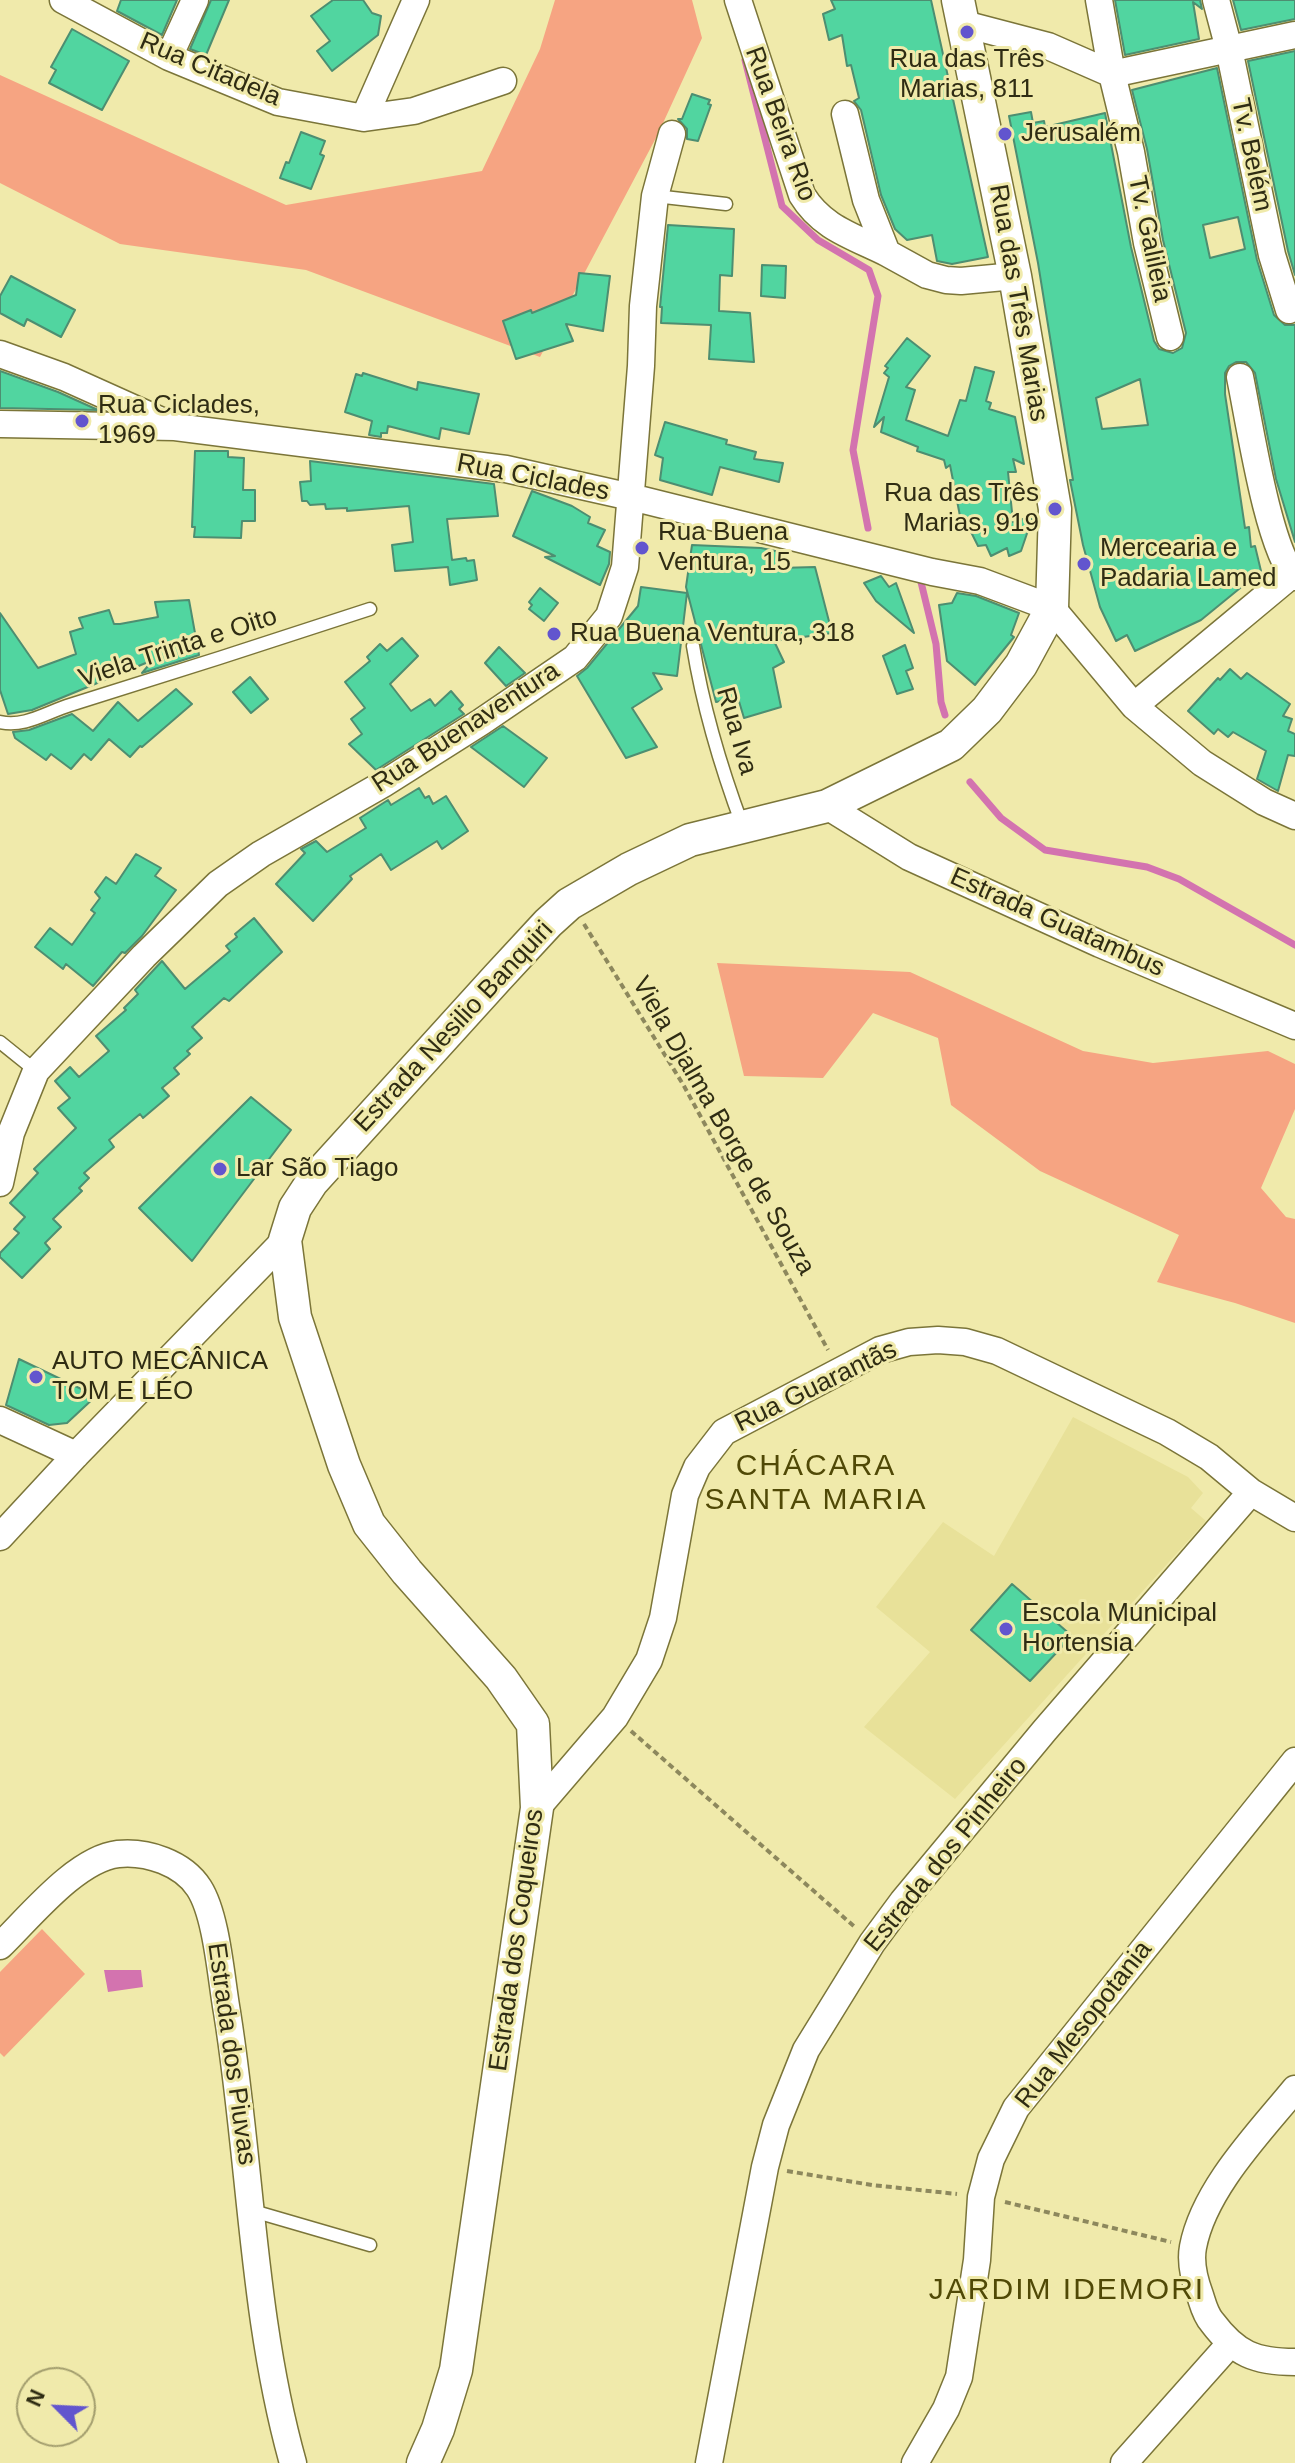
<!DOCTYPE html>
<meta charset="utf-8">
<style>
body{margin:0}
#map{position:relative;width:1295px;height:2463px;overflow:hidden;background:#f0eaab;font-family:Helvetica,sans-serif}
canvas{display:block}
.north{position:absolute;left:16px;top:2367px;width:80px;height:80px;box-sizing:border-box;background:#f0eaab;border:2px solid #a39e6e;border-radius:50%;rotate:294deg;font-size:22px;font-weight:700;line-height:32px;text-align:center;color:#2f2c13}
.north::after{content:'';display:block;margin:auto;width:28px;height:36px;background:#6255ce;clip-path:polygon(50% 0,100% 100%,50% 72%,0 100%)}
</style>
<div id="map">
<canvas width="1295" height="2463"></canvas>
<div class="north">N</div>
</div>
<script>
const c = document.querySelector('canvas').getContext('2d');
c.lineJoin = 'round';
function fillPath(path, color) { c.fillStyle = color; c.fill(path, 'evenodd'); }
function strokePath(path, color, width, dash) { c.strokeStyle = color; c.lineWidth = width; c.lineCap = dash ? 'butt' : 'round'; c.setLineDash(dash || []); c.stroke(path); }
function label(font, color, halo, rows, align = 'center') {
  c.font = font + ' Helvetica,sans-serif'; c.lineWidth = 6; c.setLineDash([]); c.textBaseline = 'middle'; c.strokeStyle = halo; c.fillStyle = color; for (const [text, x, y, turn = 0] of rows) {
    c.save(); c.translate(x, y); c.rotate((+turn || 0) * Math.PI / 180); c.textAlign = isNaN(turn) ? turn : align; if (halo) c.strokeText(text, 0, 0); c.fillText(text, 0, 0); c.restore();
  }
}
const built = new Path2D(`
 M1073,1417L1188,1477L1203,1493L1191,1508L1206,1521L955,1799L864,1727L930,1652L876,1607L943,1522L994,1556Z`);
const green = new Path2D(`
 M555,0H692L702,38L658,134L540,357L306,270L120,244L0,183V75L286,205L482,171L540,49Z
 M717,963L910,972L1083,1051L1153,1063L1268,1051L1295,1064V1109L1261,1188L1286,1217L1295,1219V1323L1235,1303L1157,1282L1179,1235L1040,1171L951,1105L938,1038L873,1013L823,1078L744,1076Z
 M42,1929L85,1974L4,2057L0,2053V1972Z`);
const water = new Path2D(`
 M104,1970H141L143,1987L108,1992Z`);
const stream = new Path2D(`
 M745,60L782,206L818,240L869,270L878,296L853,450L868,528
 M920,578L936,644L941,702L945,715
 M970,782L1001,818L1045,850L1147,867L1179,879L1295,945`);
const building = new Path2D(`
 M121,0H177L162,35L117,11Z
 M211,0H229L206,55L190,49Z
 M333,0H363L372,13L381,16L378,35L332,71L317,51L330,41L311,16Z
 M831,0H931L988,257L952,264L937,261L932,235L907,240L895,229L881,195L861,110L854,101L859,98L851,65L847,66L842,35L829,40L823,14L835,9Z
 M1115,0H1200L1202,9L1193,2L1199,39L1125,55Z
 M1233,0H1295V19L1241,30Z
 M72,29L129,61L102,110L49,83L56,70L51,67Z
 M1295,51V275L1288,251L1248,61Z
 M1217,68L1257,260L1274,315L1285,325H1295V542L1276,479L1255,373L1246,362H1236L1229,366L1225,373V394L1245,528L1249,527L1251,547L1255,546L1261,571L1201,620L1135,651L1127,635L1116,641L1100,607L1083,545L1070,480H1073L1038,263L1009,116L1031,112L1033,123L1044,121L1045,127L1105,113L1131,247L1154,341L1159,349L1173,353L1182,348L1186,333L1163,240L1147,149L1132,90ZM1238,217L1245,249L1210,258L1203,225ZM1140,379L1148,425L1102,429L1096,398Z
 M692,94L710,100L708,104L711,105L698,141L687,139V129L678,119H682Z
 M301,132L325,141L320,154L324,156L311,189L280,178L286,162L289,163Z
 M668,225L734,229L732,276L720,275L719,311L750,313L754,362L709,359L711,325L661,323L662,307H660Z
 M762,265L786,266L785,298L761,296Z
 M579,273L610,276L603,331L566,324L573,341L516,359L503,321L531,310L532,313L576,295Z
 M11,276L75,310L61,337L27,319L24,326L0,313V296Z
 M907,338L930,356L906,387L915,390L906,420L948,436L960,400L966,401L975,367L994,372L986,401L991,403L989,409L1015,417L1024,464L1013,459L1016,472H1008L1013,522L1033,516L1021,551L1009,556L1007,548L991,556L986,545L978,546L963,516H960L950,465L946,468L944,460L917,451L918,447L881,432L884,417L874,427L889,377L884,373L888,368L885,366Z
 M0,371L58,392L98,410L0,408Z
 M363,373L417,390L418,382L479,394L469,434L441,428L439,439L388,426L387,433H381V437L369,435L372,421L345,412L356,374L362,376Z
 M665,422L727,440L726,444L756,452L754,459L783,463L779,482L720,467L712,495L660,480L663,458L655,455Z
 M195,451H228V457L244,458L243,490H255V521H242L241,538L194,537L195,527H192Z
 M310,461L494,484L498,516L447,519L452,560L466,558L467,561L474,560L477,580L450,585L448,567L395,571L392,545L413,542L409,506L347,511V508L326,509L325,504L310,505L307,501H302L300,482L311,481Z
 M532,491L572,506L590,517L588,523L605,530L597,546L610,552L609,564L600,585L545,557L555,556L513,536Z
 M692,545L761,548L780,552L779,568L815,567L832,633L774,641L784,662L773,668L781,707L744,718L738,698L716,702L686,587Z
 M881,576L889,587L896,583L914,633L876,601L864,583Z
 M641,587L687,593L677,676L653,673L662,689L632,708L657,747L626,758L577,676L587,668L638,606Z
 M540,588L558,603L544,621L529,609L532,605L529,602Z
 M957,593L976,596L1019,613L1011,635L1014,637L975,685L947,661L939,605L952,603Z
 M189,600L199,655L142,673L153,660L32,710L8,714L0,690V613L38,668L76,654L70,632L83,628L79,618L109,610L114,624H120L158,617L155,602Z
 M402,638L418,656L390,684L411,711L430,699L435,706L451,691L463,705L459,709L464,714L376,770L349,744L362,734L351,719L365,708L345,682L370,661L367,657L380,644L387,651Z
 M905,645L913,668L906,671L913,689L897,694L883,656Z
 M499,647L525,673L506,686L485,663Z
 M1230,669L1241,679L1247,673L1290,704L1283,716L1292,719L1288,731L1295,734V756L1288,755L1278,791L1257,779L1266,751L1233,732L1228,737L1218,729L1214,734L1188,711L1218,678L1220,680Z
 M250,677L268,699L251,713L233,692Z
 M176,689L192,704L142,747L140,746L130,757L109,739L91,760L84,754L71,769L51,754L46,760L15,738L13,732L29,730L72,714L93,731L118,702L138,721Z
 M503,726L547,758L524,787L471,747Z
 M419,788L425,798L429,796L433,804L446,796L468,831L442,849L437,841L391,870L381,854L350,876L352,879L313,921L276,884L305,853L301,849L316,841L327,852L366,828L360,818L388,800L391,805Z
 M136,854L161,868L155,876L176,890L142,936L125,953L122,952L93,986L66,964L63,969L35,947L50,928L72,945L95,913L91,910L100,898L95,892L106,877L116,884Z
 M254,918L282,952L229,1001L224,998L192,1027L202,1038L187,1051L190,1054L174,1068L179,1074L162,1088L169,1096L143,1118L140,1114L109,1140L114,1147L84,1173L89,1178L79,1188L82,1191L53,1219L61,1227L45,1243L50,1249L22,1278L0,1257V1253L19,1233L14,1229L25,1217L10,1203L38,1173L34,1169L76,1128L58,1108L70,1098L55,1081L70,1067L79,1077L109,1051L96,1036L126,1010L124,1008L138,994L135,990L162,961L185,989L230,951L226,946L237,937L235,934Z
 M251,1097L291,1130L192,1261L139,1208Z
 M19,1359L96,1396L67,1423L49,1425L6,1405Z
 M1012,1584L1072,1636L1030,1681L971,1630Z`);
const path = new Path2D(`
 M584,924L684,1086L828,1350
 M631,1731L856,1928
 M787,2171L872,2185L957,2194
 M1005,2202L1171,2242`);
const service = new Path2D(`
 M655,196L726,204
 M693,646C703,708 721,768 743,827
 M0,722C24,728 47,712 70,705C170,674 270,642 370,609
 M0,1042L36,1071
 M253,2211L370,2245`);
const minor = new Path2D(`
 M63,0L169,57L278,102L364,118L414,111L503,81
 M738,0L802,195C822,228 853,236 887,253
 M1099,0L1112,74L1131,152L1147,243L1170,337
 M1216,0L1229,49L1272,255L1289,310
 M964,24L1048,46L1112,74L1295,35
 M169,57L195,0
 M845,114L866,200L887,253L927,275L946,280L961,281L1015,276
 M364,118L416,0
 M0,354L64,377L164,422
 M1240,377C1249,420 1268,549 1295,577
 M0,424L175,427L506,469L631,497L932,572L980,581L1052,608L1134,706L1202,763L1264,802L1295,816
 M1134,706L1295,572
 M827,806L909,857L1100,944L1295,1026
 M0,1183L11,1133L36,1071L144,956L218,884L261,854L383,784L481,722L575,658L609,616L625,567L641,366L643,306L655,196L672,134
 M0,1420L76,1455
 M0,1537L76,1455L285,1240
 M537,1808L615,1717L649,1660L663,1618L685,1495L697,1467L724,1432L880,1350L909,1342L938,1340L965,1342L997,1351L1167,1432L1209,1457L1251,1492L1295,1518
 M0,1946C30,1917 76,1859 118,1854C147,1851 183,1863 199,1888C217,1916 221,1979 227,2012C251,2162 252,2317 293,2463
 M1295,2089C1259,2133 1204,2189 1193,2247C1190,2263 1194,2279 1200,2295C1203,2304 1205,2314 1212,2322C1236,2354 1255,2362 1295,2362
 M709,2463L765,2167L776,2125L806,2050L872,1943L903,1901L1045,1730L1251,1492
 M915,2463L946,2409L959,2377L977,2260L981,2197L991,2159L1016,2108L1295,1761
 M1124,2463L1229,2345`);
const tertiary = new Path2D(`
 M423,2463L438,2429L456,2370L537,1808L533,1724L501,1678L407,1572L369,1524L344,1465L295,1317L285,1240L295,1208L312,1182L498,977L548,923L569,904L629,869L690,840L827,806L951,745L987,710L1021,665L1052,608L1055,509L1015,276L958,0`);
const markers = [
 [967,32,8,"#6255ce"],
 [1005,134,8,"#6255ce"],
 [82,421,8,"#6255ce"],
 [1055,509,8,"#6255ce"],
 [642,548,8,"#6255ce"],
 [1084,564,8,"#6255ce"],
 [554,634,8,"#6255ce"],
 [220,1169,8,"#6255ce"],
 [36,1377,8,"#6255ce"],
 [1006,1629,8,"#6255ce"]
];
const poiNames = [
 ["Rua das Três",967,60,"center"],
 ["Marias, 811",967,90,"center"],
 ["Jerusalém",1021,134],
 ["Rua Ciclades,",98,406],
 ["1969",98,436],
 ["Rua das Três",1039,494,"right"],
 ["Marias, 919",1039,524,"right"],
 ["Rua Buena",658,533],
 ["Ventura, 15",658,563],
 ["Mercearia e",1100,549],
 ["Padaria Lamed",1100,579],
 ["Rua Buena Ventura, 318",570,634],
 ["Lar São Tiago",236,1169],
 ["AUTO MECÂNICA",52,1362],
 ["TOM E LÉO",52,1392],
 ["Escola Municipal",1022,1614],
 ["Hortensia",1022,1644]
];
const streetNames = [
 ["Rua Citadela",210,70,23],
 ["Rua Beira Rio",780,124,70],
 ["Tv. Belém",1251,155,78],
 ["Tv. Galileia",1149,239,78],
 ["Rua das Três Marias",1018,303,80],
 ["Rua Ciclades",533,478,11],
 ["Viela Trinta e Oito",178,648,-18],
 ["Rua Buenaventura",466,728,-33],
 ["Rua Iva",736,731,74],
 ["Estrada Guatambus",1057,923,24],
 ["Estrada Nesilio Banquiri",454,1027,-47],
 ["Viela Djalma Borge de Souza",723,1126,60],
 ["Rua Guarantãs",816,1387,-26],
 ["Estrada dos Pinheiro",946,1855,-51],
 ["Estrada dos Coqueiros",517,1940,-82],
 ["Rua Mesopotania",1084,2025,-52],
 ["Estrada dos Piuvas",231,2054,82]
];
const quarterNames = [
 ["CHÁCARA",816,1467],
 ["SANTA MARIA",816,1501],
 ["JARDIM IDEMORI",1067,2291]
];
fillPath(built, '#e8e199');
fillPath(green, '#f6a482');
fillPath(water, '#d373af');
strokePath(stream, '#d373af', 7);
fillPath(building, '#51d5a0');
strokePath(building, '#4d8e71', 2);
strokePath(service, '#7b7539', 15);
strokePath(minor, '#7b7539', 29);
strokePath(tertiary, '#7b7539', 35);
strokePath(path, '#8d885d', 4, [6, 4]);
strokePath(service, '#fff', 12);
strokePath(minor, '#fff', 26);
strokePath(tertiary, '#fff', 32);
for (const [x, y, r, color] of markers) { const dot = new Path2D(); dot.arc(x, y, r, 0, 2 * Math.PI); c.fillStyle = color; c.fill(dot); strokePath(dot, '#f0eaab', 3); }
label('26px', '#2f2c13', '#f0eaab', poiNames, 'left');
label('26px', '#2f2c13', '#f0eaab', streetNames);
c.letterSpacing = '2px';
label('30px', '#504906', '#f0eaab', quarterNames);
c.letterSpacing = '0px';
</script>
